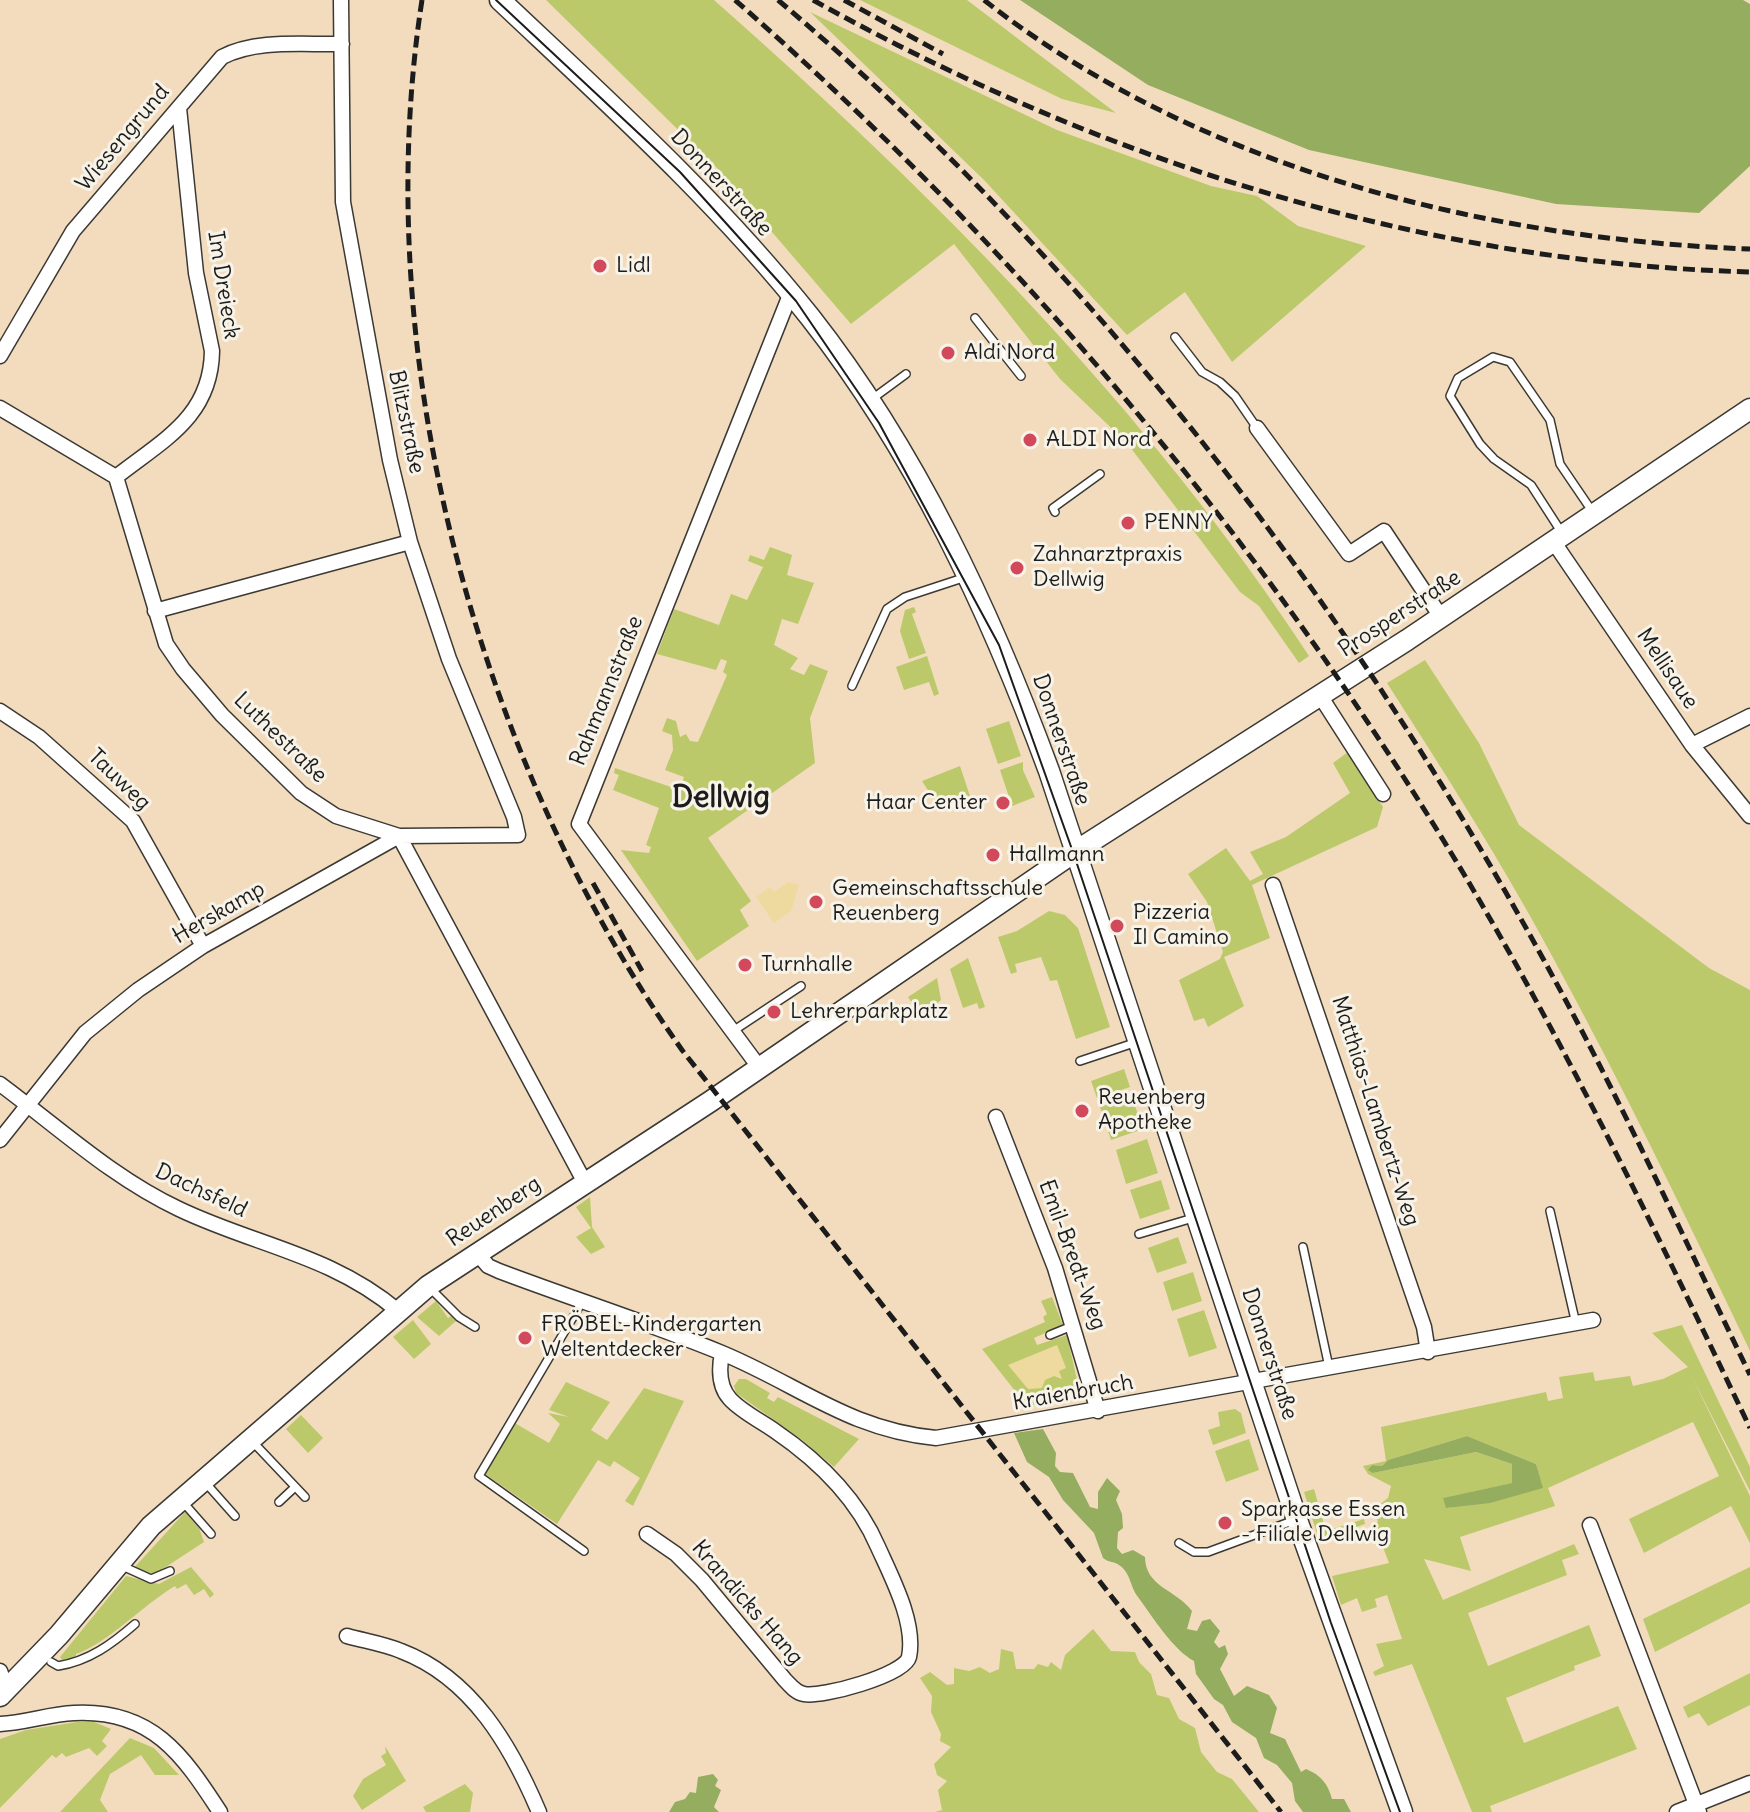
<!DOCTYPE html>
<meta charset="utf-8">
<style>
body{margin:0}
canvas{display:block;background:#f2dcbd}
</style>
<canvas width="1750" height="1812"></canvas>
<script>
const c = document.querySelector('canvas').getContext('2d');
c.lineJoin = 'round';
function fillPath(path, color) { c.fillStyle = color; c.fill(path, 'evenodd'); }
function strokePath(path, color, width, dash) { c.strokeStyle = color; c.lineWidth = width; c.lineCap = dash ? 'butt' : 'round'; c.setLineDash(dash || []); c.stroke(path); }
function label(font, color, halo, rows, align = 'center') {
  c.font = font + ' Delius,sans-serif'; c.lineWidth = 6; c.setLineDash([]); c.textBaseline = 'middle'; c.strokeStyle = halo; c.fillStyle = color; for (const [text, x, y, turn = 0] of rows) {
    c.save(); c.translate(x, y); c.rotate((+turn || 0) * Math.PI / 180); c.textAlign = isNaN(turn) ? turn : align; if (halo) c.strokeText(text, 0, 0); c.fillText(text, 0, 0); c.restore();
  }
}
const green = new Path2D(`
 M546,0H714C933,193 1150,411 1309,656L1299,663L1259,606L1240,592L1127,443L1060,379L954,244L851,324L717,168Z
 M860,0H967L1116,113L1062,99Z
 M810,12L1057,130L1211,186L1257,196L1298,226L1366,246L1232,362L1185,292L1127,335L984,180Z
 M770,547L792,555L787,575L814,583L798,624L782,619L774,645L798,658L790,669L804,675L810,664L828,671L810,718L815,763L708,838L751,901L740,910L749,926L697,961L621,850L649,853L651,847L646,845L659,808L613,790L619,775L614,773L615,768L680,790L684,777L665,770L673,750L672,735L662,731L667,718L676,721L680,737L686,734L690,741L698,742L727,675L723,672L727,661L721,659L716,670L657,654L674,609L719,625L731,594L747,600L763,567L748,561L750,555L764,560Z
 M914,607L916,612L912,614L926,653L909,659L900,631L905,610Z
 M927,656L939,694L934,696L929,682L904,690L896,667Z
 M1425,660L1479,743L1519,825L1709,968L1750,990V1351C1686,1217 1622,1084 1551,954C1501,861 1444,772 1387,683Z
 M1009,721L1021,756L998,764L986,729Z
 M1348,752L1383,807L1377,827L1252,885L1270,938L1224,957L1244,1006L1208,1027L1204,1018L1194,1021L1179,980L1220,959L1223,952L1207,902L1188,874L1226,848L1250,881L1263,874L1250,852L1286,837L1350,793L1333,763Z
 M1023,762V770L1035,797L1012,806L1000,770Z
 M960,766L971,799L940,809L922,781Z
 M1049,911L1065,915L1078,928L1110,1027L1076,1039L1057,980L1050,981L1041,957L1015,964L1017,972L1011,974L998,937L1017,931Z
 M968,958L985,1007L979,1009L977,1003L963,1008L950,969Z
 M937,978L941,1000L921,1016L908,997Z
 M1124,1069L1130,1087L1097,1098L1091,1081Z
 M1132,1097L1143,1129L1111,1140L1100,1107Z
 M1147,1139L1158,1173L1126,1184L1116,1150Z
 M1161,1180L1170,1209L1140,1219L1130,1190Z
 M590,1197L592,1227L605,1247L591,1254L576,1237L591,1228L576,1207Z
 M1178,1237L1187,1263L1157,1273L1148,1248Z
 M1193,1272L1202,1301L1172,1311L1163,1282Z
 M1052,1297L1063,1325L1034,1338L1037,1345L1067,1335L1079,1389L1071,1398L1027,1406L982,1349L1045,1322L1043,1317L1047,1314L1041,1301Z
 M436,1301L448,1318L451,1316L456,1321L439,1336L417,1317Z
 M1204,1310L1217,1348L1189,1357L1177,1319Z
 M413,1320L431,1344L414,1359L393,1337Z
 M1682,1325L1750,1467V1491L1691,1375L1750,1496V1543L1731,1506L1644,1553L1629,1519L1719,1476L1693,1422L1548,1488L1555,1506L1460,1537L1471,1571L1424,1559L1443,1600L1574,1544L1579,1554L1562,1560L1567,1575L1468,1613L1488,1666L1589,1625L1601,1656L1574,1666L1575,1670L1506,1698L1524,1743L1618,1706L1637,1749L1490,1806L1492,1812H1472L1412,1664L1375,1676L1373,1672L1384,1666L1376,1644L1402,1639L1387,1595L1375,1599L1377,1607L1362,1612L1357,1598L1341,1605L1332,1576L1389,1563L1374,1524L1378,1522L1374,1509L1388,1498L1391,1486L1368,1474L1363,1466L1386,1461L1381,1427L1546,1392L1548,1401L1563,1398L1559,1377L1593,1372L1595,1381L1630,1376L1633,1386L1663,1379L1688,1367L1652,1333ZM1467,1436L1536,1464L1542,1488L1447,1508L1444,1498L1513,1483L1512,1464L1476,1452L1373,1473L1371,1465L1382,1466L1388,1460Z
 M739,1379H746L770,1393L767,1398L774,1402L778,1397L859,1439L834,1467L801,1439L736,1393L734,1386Z
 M566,1382L610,1402L591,1430L607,1440L644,1388L684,1401L633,1506L625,1501L640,1478L614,1461L610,1467L598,1460L557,1524L485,1474L513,1422L549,1443L560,1424L548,1413L569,1417L549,1410Z
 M1235,1409L1241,1413L1246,1433L1213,1445L1208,1430L1220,1426L1218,1412Z
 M301,1415L323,1438L308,1453L286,1429Z
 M1249,1439L1259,1470L1226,1482L1215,1451Z
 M1314,1489L1326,1531L1364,1519L1365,1524L1319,1540L1304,1492Z
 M185,1512L199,1528L204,1542L155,1574L133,1569Z
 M191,1567L214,1594L210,1598L204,1589L194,1595L186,1584L177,1589L175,1586C143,1605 108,1643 76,1654V1658L62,1660L60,1657L126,1576L159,1584Z
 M1750,1567V1603L1655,1652L1643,1619Z
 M1093,1629L1111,1651L1135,1652L1139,1662L1151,1674L1157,1695L1169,1698L1179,1719L1195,1728L1201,1752L1217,1772L1232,1779L1259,1812H935L942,1810L938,1790L947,1781L937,1775L934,1764L951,1747L940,1741L941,1734L931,1712L932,1696L920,1678L930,1672L947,1685L954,1684V1668L969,1671L980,1667L990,1673L999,1669L1001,1649L1013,1652L1016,1669H1034L1038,1664L1048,1667L1051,1662L1061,1670L1065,1655Z
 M1750,1673V1705L1708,1726L1699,1713L1688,1718L1683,1707Z
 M77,1722H94L111,1729L102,1741L107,1746L97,1756L89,1748L66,1757L62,1753L56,1758L52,1755L0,1808V1739L26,1730Z
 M130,1738L154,1748L179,1775H155L141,1755L110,1774L100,1800L108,1812H60Z
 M385,1746L406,1781L362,1810L353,1796L363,1779L386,1765L381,1756L386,1753Z
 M465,1784L473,1793L470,1812H426L423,1807Z`);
const forest = new Path2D(`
 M1020,0H1743L1750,4V166L1699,213L1556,204L1309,150L1148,85Z
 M1043,1429L1056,1453L1055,1466L1060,1472L1073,1473L1090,1507L1098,1509V1492L1107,1478L1120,1491L1116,1500L1122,1514L1123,1528L1118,1532L1117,1548L1122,1554L1133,1550L1145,1557C1145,1587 1177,1590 1192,1611L1187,1629L1197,1631L1202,1621L1210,1619L1220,1631L1214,1642L1219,1648L1225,1645L1228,1654L1220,1669L1234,1696L1247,1686L1269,1695L1277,1708L1270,1733L1285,1739L1301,1772L1306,1769C1321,1775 1328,1784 1332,1799H1344L1351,1812H1303L1295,1801L1292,1783L1277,1765L1264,1758L1256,1738L1232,1722L1223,1705L1214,1699L1196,1674L1194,1661C1173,1650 1152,1616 1138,1597C1130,1587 1131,1573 1119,1565C1114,1561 1109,1563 1103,1558L1094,1533L1063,1500L1049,1477L1027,1462L1014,1433Z
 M1467,1436L1536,1464L1543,1488L1490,1503L1446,1508L1443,1498L1512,1483V1464L1476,1452L1373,1473L1368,1470L1372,1465L1382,1466L1388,1460Z
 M713,1774L718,1780L715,1786L721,1790L714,1807L719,1812H669L675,1802L685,1799L690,1792L696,1793L698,1777Z`);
const sand = new Path2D(`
 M788,882L799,885L791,911L774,923L756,897L770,887L774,892Z
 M1057,1345L1066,1368L1059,1371L1062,1379L1054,1376L1045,1380L1042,1388L1028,1389L1008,1365Z`);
const service = new Path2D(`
 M975,318L1021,376
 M1175,337L1202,372L1220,382L1235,396L1257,428
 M872,399L906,374
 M1055,512L1053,508L1100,474
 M1562,533L1531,485L1494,459L1480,444L1450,396L1458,378L1493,357L1510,362L1550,420L1560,464L1592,511
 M852,686L887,609L905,597L966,577
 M733,1031L801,986
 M1080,1061L1137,1042
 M1550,1211L1576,1324
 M1139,1234L1193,1218
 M1303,1247L1329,1367
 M429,1287L459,1317L475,1327
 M582,1302L479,1476L584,1551
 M1050,1335L1072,1326
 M251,1440L305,1497
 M204,1481L235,1516
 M182,1501L211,1534
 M279,1502L295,1487
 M1179,1543L1194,1552H1208L1295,1520
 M120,1565L151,1579L170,1571
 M51,1662L58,1666C89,1661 112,1644 135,1624`);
const minor = new Path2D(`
 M0,356L73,231L222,57C257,39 303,45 342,44
 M0,408L116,477L166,644L183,669L222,715L301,793L336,816L399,836L584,1181
 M1257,428L1349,554L1384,531L1441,617
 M116,477C163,440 211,417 212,351L196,273L179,108
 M1553,541L1692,745L1750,816
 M155,611L410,542
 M1319,694L1383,794
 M0,711L39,737L133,821L203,946
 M1692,745L1750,716
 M1273,885L1424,1327L1428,1352
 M759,1067L579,824L790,295
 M0,1084C58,1127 113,1178 179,1209C254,1245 332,1255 398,1311
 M996,1117L1055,1268L1098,1411
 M0,1140L85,1033L138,990L203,946L399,836L518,835L514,817L449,659L410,542L390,460L343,202L341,0
 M477,1253L488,1266L499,1271C573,1299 649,1323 722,1353C799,1385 850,1430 936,1438L1593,1320
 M1590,1525L1699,1812
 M647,1534L676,1554L702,1580L785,1680C791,1686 796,1693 804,1694C821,1698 905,1675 909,1657C916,1623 892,1578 878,1547C857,1498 819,1461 775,1431C761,1421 742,1412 730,1399C719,1387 719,1368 722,1353
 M347,1636C365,1641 384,1644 401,1651C472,1678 511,1746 539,1812
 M0,1671L7,1690
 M0,1724C25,1723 49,1714 74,1713C152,1709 183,1755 220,1812
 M1677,1812L1750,1783`);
const secondary = new Path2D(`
 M500,0C607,101 718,201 810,317C916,452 990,611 1049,771L1297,1520L1402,1812
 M0,1696L59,1635L151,1526L428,1286L711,1101L1073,853L1407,640L1750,409`);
const tram = new Path2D(`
 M496,0L680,172L796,301L879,423L999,645L1074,855L1331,1623L1400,1812`);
const rail = new Path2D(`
 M422,0C367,354 477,760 682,1050L1281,1812
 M735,0C1021,250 1270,550 1465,876C1571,1054 1661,1242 1750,1428
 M778,0C1089,263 1345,599 1541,955C1617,1092 1682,1234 1750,1375
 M813,0C1100,160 1420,263 1750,272
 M844,0L943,54
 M984,0C1198,168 1482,239 1750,249
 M593,883L642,971`);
const markers = [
 [600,266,8,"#d1495b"],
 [948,353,8,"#d1495b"],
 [1030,440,8,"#d1495b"],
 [1128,523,8,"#d1495b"],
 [1017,568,8,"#d1495b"],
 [1003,803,8,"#d1495b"],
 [993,855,8,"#d1495b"],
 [816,902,8,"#d1495b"],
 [1117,926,8,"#d1495b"],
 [745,965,8,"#d1495b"],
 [774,1012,8,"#d1495b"],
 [1082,1111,8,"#d1495b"],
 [525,1338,8,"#d1495b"],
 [1225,1523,8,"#d1495b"]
];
const streetNames = [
 ["Wiesengrund",123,138,-50],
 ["Donnerstraße",721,183,47],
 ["Im Dreieck",223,285,81],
 ["Blitzstraße",406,422,78],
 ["Prosperstraße",1400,614,-33],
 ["Mellisaue",1667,669,56],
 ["Rahmannstraße",607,691,-68],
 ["Luthestraße",280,738,44],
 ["Donnerstraße",1061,740,71],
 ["Tauweg",119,780,44],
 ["Herskamp",219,913,-30],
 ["Matthias-Lambertz-Weg",1375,1111,72],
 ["Dachsfeld",201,1191,25],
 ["Reuenberg",494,1212,-34],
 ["Emil-Bredt-Weg",1072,1255,70],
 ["Donnerstraße",1269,1354,72],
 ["Kraienbruch",1073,1393,-10],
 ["Krandicks Hang",747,1603,49]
];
const poiNames = [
 ["Lidl",616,266],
 ["Aldi Nord",964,353],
 ["ALDI Nord",1046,440],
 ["PENNY",1144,523],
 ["Zahnarztpraxis",1033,555],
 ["Dellwig",1033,580],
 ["Haar Center",987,803,"right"],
 ["Hallmann",1009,855],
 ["Gemeinschaftsschule",832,889],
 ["Reuenberg",832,914],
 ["Pizzeria",1133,913],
 ["Il Camino",1133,938],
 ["Turnhalle",761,965],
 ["Lehrerparkplatz",790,1012],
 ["Reuenberg",1098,1098],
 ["Apotheke",1098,1123],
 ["FRÖBEL-Kindergarten",541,1325],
 ["Weltentdecker",541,1350],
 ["Sparkasse Essen",1241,1510],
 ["- Filiale Dellwig",1241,1535]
];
const districtNames = [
 ["Dellwig",721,798]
];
fillPath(green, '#bcc96b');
fillPath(forest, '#95ad5f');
fillPath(sand, '#eeda9e');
strokePath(service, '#3c3934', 10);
strokePath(minor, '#3c3934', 17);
strokePath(secondary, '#3c3934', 23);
strokePath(service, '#fff', 7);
strokePath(minor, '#fff', 14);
strokePath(secondary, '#fff', 20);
strokePath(tram, '#1c1c1c', 2);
strokePath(rail, '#1c1c1c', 5, [12, 6]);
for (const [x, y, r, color] of markers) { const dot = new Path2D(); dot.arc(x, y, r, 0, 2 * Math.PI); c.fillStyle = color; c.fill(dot); strokePath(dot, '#f7f3e8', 3); }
label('22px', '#1c1c1c', '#f7f3e8', streetNames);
label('22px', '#1c1c1c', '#f7f3e8', poiNames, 'left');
label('bold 30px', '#1c1c1c', '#f7f3e8', districtNames);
</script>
